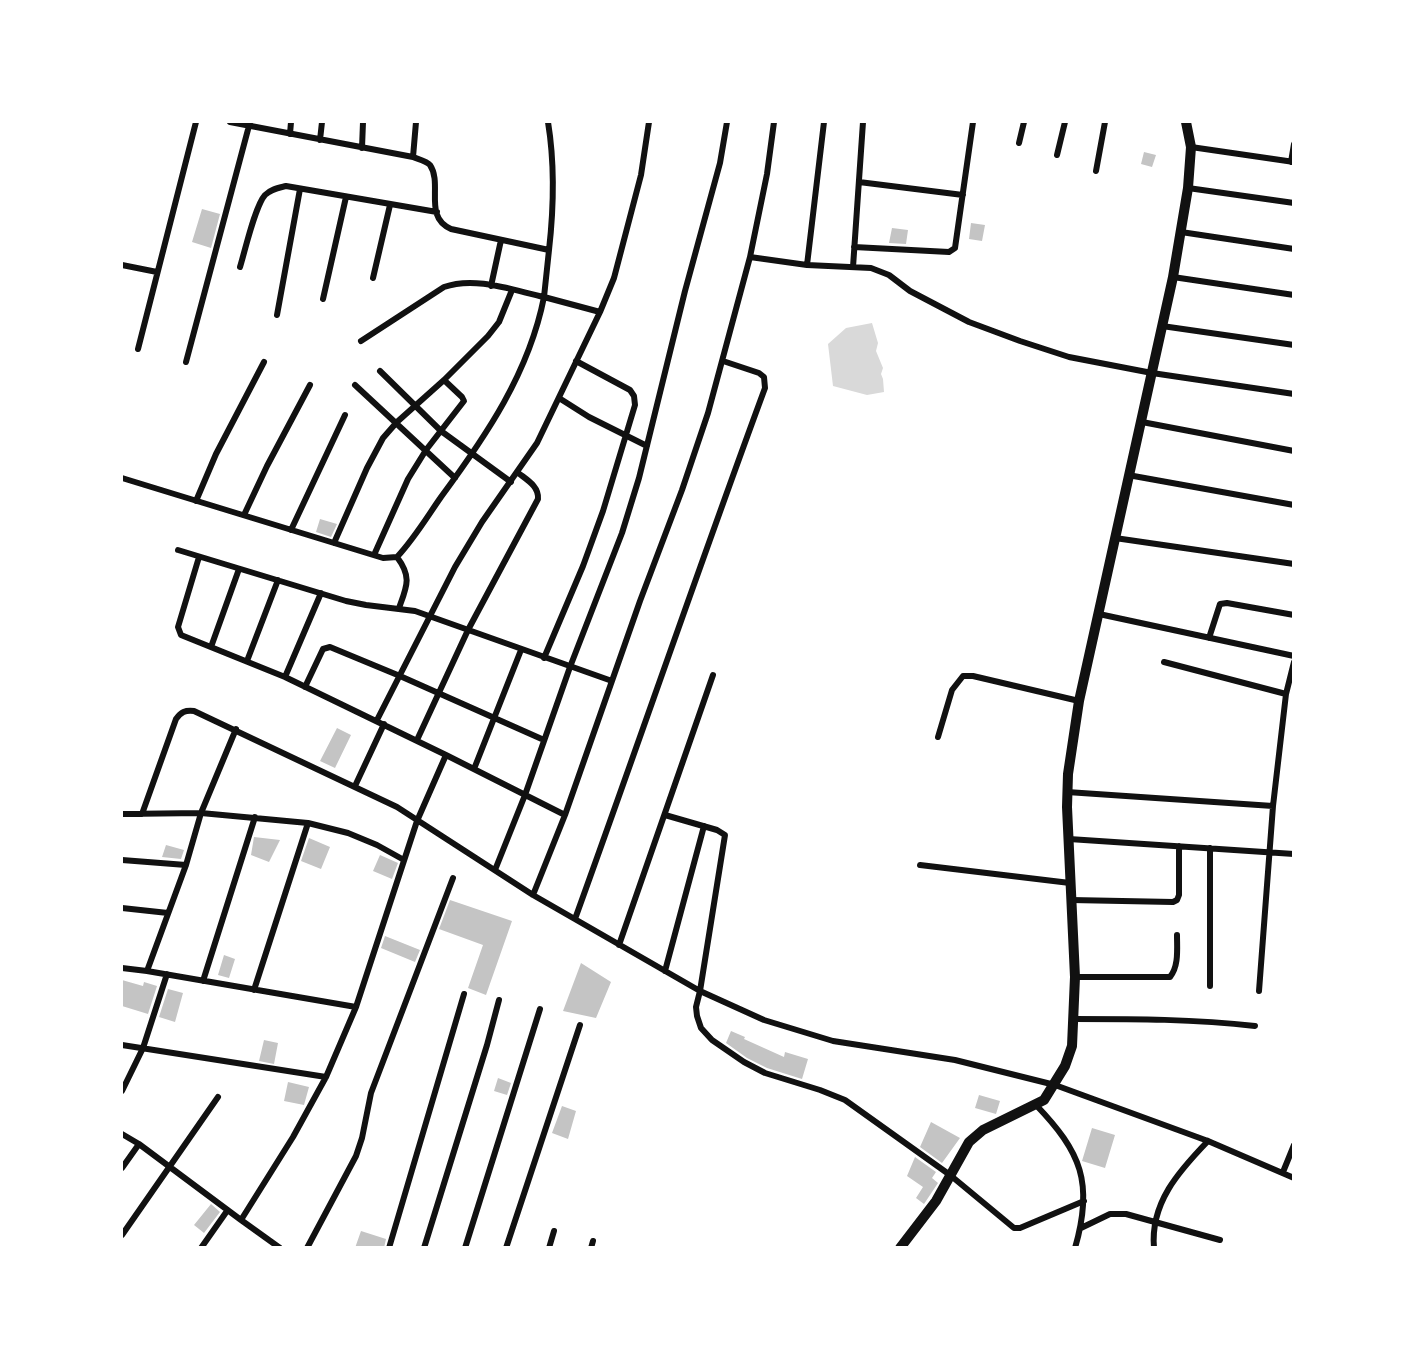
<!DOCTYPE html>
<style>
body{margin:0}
#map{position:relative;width:1415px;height:1369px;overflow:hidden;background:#fff;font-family:Commissioner,sans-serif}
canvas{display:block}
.frame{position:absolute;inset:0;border:123px solid #fff;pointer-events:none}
</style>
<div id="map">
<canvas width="1415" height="1369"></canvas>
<div class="frame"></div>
</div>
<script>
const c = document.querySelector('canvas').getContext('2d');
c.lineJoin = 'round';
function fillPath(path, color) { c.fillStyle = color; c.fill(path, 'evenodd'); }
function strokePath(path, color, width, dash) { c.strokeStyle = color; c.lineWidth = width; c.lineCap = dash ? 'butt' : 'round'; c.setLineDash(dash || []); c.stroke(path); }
const water = new Path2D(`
 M872,323L878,343L876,351L883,368L881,374L883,379L884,392L867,395L833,386L828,344L846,328Z`);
const building = new Path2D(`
 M1144,152L1156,155L1152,167L1141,164Z
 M202,209L220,214L211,248L192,242Z
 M971,223L985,225L982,241L969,239Z
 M892,228L908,230L906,244L889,243Z
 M320,519L337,524L331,537L316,532Z
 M337,728L351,735L335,768L320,761Z
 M254,837L280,840L269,862L251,855Z
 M309,838L330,847L321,869L301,861Z
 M166,845L184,850L181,859L162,857Z
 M380,855L398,863L392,879L373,871Z
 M450,900L512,921L486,995L468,988L483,945L439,929Z
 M385,936L420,950L415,962L381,948Z
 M224,955L235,959L229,978L218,975Z
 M581,963L611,982L596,1018L563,1011Z
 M122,980L143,986L144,982L157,986L148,1014L122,1006Z
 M168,989L183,993L175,1022L159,1017Z
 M731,1031L745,1037L744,1039L784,1057L785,1052L808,1059L802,1079L767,1068L747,1058L726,1043Z
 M264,1040L278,1043L274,1064L259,1061Z
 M498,1078L511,1083L507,1095L494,1091Z
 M288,1082L309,1087L304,1105L284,1101Z
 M979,1095L1000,1101L996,1114L975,1108Z
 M562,1106L576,1111L568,1139L552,1133Z
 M931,1122L960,1138L942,1163L920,1147Z
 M1092,1128L1115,1135L1105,1168L1082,1161Z
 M915,1157L936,1172L932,1178L938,1183L924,1204L916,1198L923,1187L907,1176Z
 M211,1204L220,1212L204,1233L194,1225Z
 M361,1231L386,1239L384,1248H355Z`);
const minor = new Path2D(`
 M230,122L413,157C418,159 427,161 430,165C443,184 423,217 451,229L549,250L544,297L600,312
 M548,122C555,165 554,206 549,250
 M774,122L767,174L750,257L807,265L871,268L889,275L910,291L969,322L1020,341L1069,357L1152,373L1294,394
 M290,134L291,122
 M320,140L322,122
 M1019,143L1024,122
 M1191,147L1294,162
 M362,148L363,122
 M1057,155L1065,122
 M413,157L416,122
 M1291,162L1294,144
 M1096,171L1105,122
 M859,182L963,195
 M1188,188L1294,203
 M1181,232L1294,249
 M854,247L949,252L955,248L973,122
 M122,265L157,272
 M807,265L824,122
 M240,267C245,251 255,206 265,195C271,189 278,188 286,186L437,212
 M853,267L863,122
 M1173,277L1294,295
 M373,278L390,205
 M491,286L501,240
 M323,299L346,197
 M277,315L300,189
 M1162,326L1294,345
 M138,349L196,122
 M186,362L250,122
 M380,371L441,431L511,482
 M355,385L455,478
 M559,398L589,417L647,446
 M1142,422L1294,451
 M1128,475L1294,505
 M122,478L383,558L397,557C414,539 427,517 441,497C486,436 529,373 544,297C512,290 475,276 444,287L361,341
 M196,501L216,454L264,362
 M244,515L267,466L310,385
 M291,530L345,415
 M1115,538L1294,564
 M334,543L367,468L383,438L397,422L444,380L488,336L499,322L512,290
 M178,550L346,601L366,605L415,611L612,681
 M374,555L408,479L426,450L464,401L462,397L444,380
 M199,557L178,627L181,635L285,677L446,755L417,821L356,1007L326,1077L293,1137L241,1220L280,1248
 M397,557C412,577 407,586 399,608
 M1099,614L1294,656
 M1209,638L1220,604L1227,603L1294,615
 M211,647L239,569
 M544,658L583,566L603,511L635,405L634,396L630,390L576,361
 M247,661L278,580
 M1164,662L1286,694
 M285,677L321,593
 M305,687L323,649L330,647L400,676L544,740
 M377,720L455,567L482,522L537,443L600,312L614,278L641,175L649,122
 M938,737L952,690L963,676H973L1079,701
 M417,740L468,630L538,499C539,486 527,480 517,472
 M446,755L565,815
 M474,769L521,650
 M355,786L384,724
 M1067,792L1273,806
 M122,814L201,813L308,823L348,833L377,845L404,860
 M142,814L176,719C181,712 185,710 194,711L397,807L533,895L700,991L764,1020L833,1041L955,1060L1055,1085L1208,1141L1294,1178
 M665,815L717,830L725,835L700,991L696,1007L697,1016L701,1028L712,1040L744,1062L765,1073L820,1090L845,1100L950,1175L1014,1228H1020L1084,1201
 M1069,839L1294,854
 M122,860L186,865
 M920,865L1070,883
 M495,870L525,795L570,667L622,533L639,478L685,291L720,163L727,122
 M533,895L565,815L640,601L682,490L708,413L750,257
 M1071,900L1173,902L1177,900L1179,895V846
 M122,908L168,913
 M575,919C639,742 700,564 765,388L764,377L759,373L723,361
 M619,945L713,675
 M122,968L147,971L356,1007
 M147,971L186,865L201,813L236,729
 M665,971L704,826
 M1075,977H1170C1179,966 1177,949 1177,935
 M203,981L255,817
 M1210,986V848
 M254,990L308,823
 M1259,991L1273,806L1286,694L1294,662
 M1074,1019C1135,1019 1194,1019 1255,1026
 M122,1045L326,1077
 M122,1091L143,1048L167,974
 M1036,1105C1081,1152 1094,1183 1075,1248
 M122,1134L139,1144L241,1220
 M122,1168L139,1144
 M1283,1172L1294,1145
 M1081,1228L1110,1214H1126L1220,1240
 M122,1235L218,1097
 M201,1248L227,1211
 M307,1248L356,1156L362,1138L371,1093L453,878
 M389,1248L464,994
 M424,1248L487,1045L499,1000
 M465,1248L540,1009
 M506,1248L580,1025
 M549,1248L554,1231
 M591,1248L593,1241
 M1154,1248C1150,1203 1179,1171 1208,1141`);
const tertiary = new Path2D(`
 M900,1248L936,1201L969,1142L983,1130L1044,1100L1065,1066L1072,1046L1075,977L1067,807L1068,774L1079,701L1173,277L1188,188L1191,147L1186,122`);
fillPath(water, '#d9d9d9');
fillPath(building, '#c4c4c4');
strokePath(minor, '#111', 6);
strokePath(tertiary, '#111', 10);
</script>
